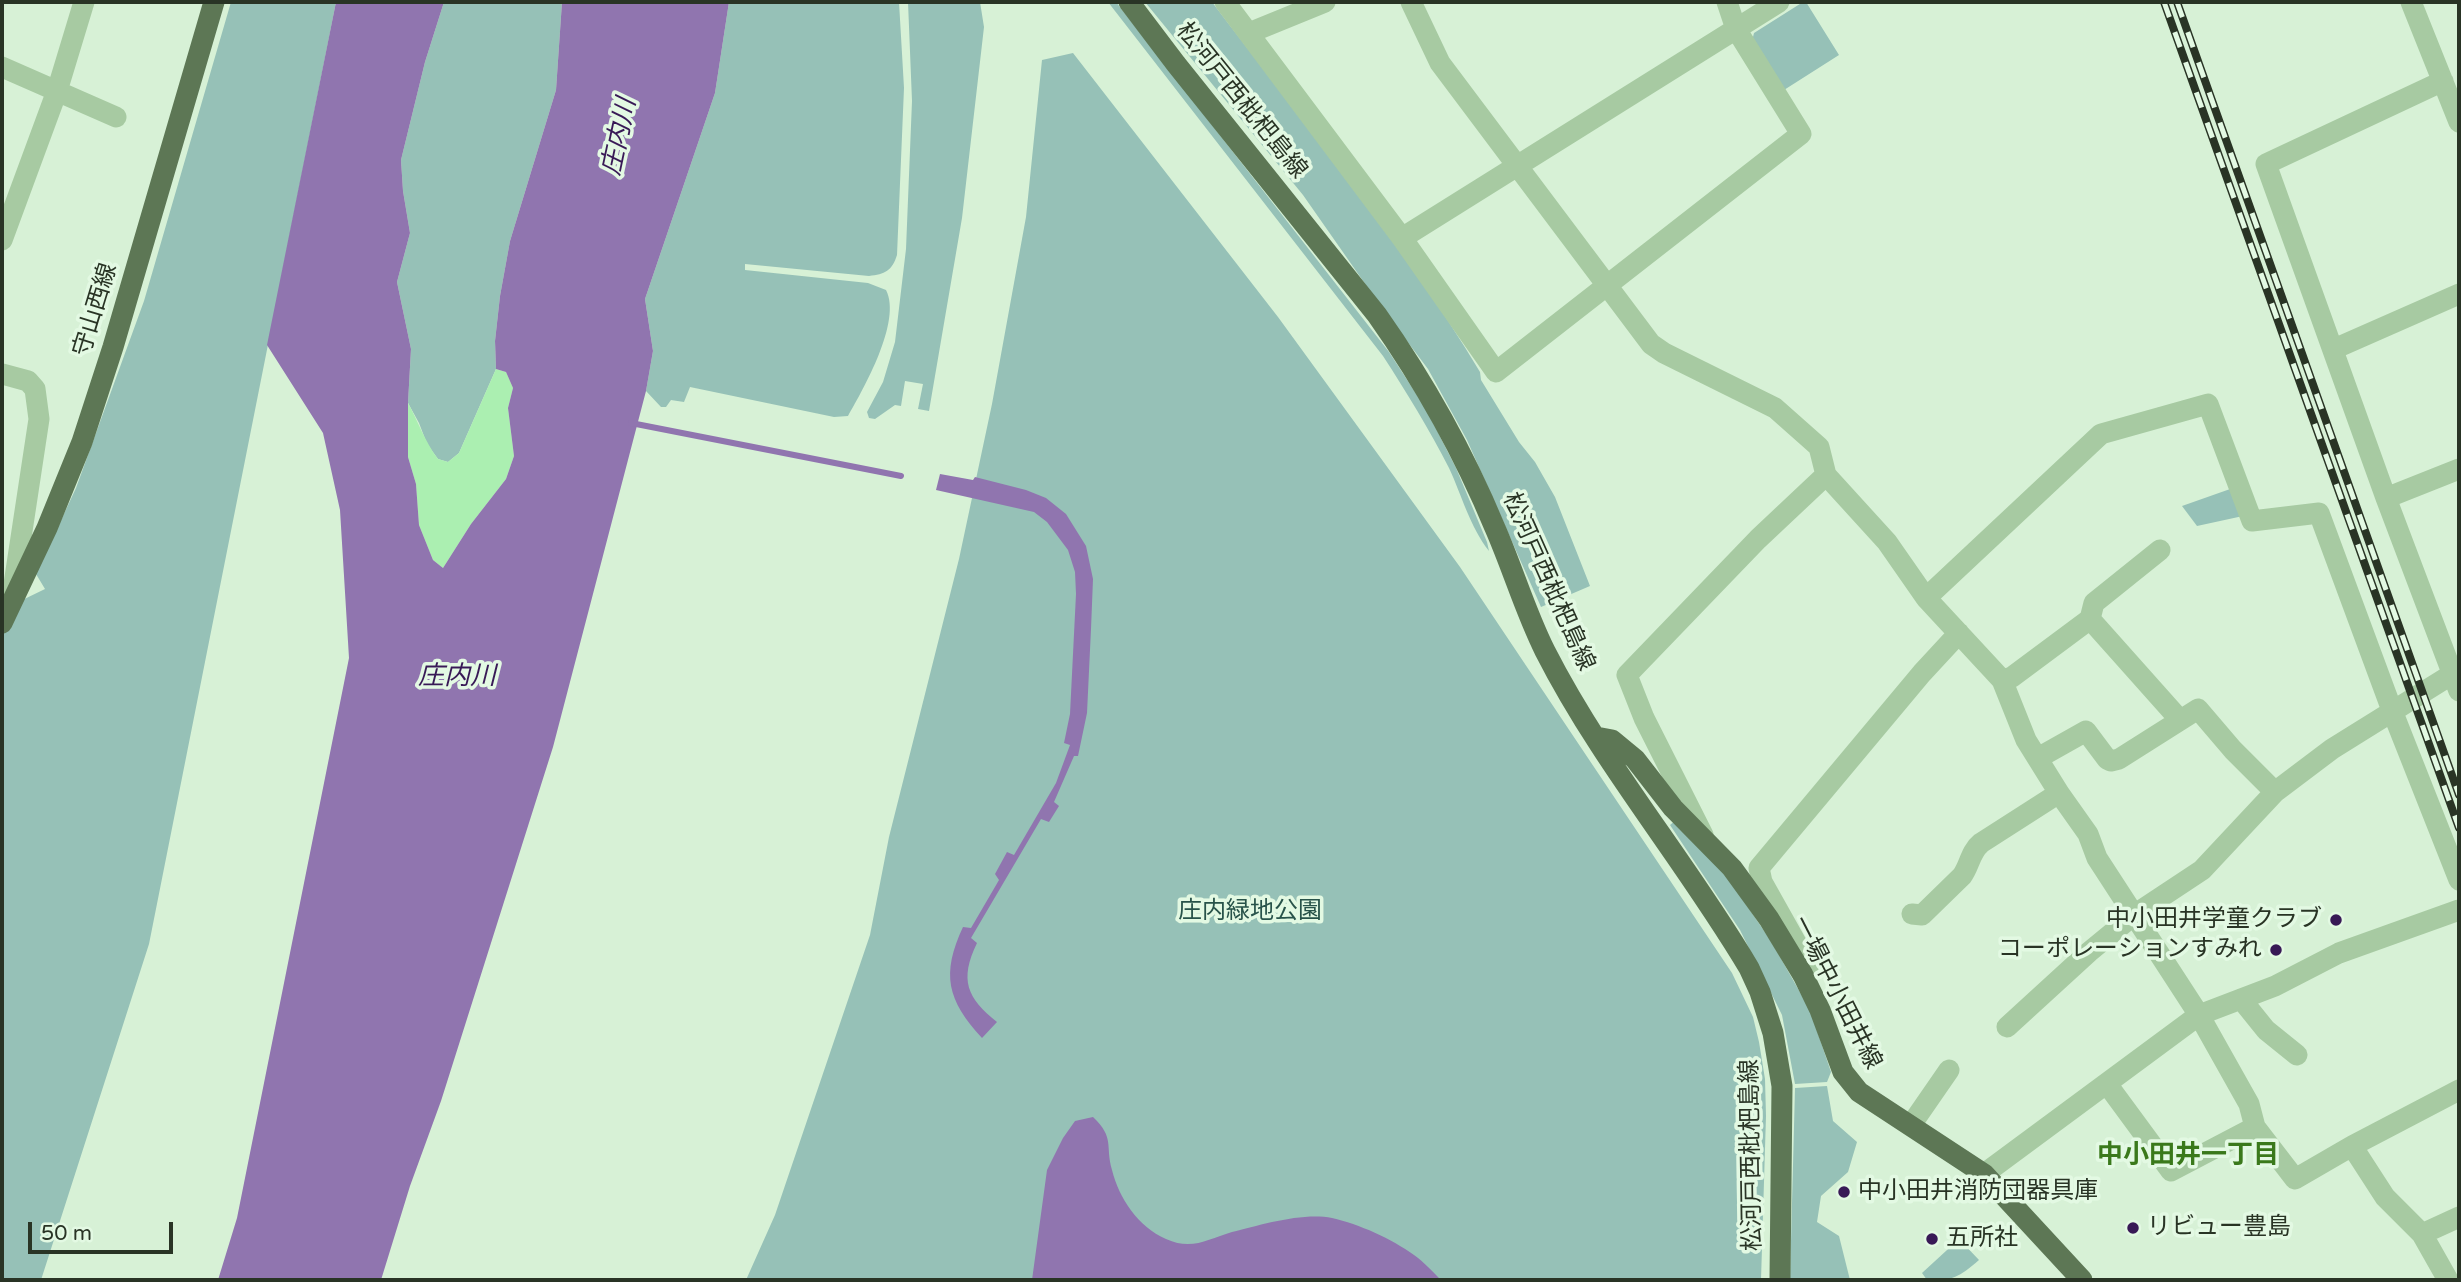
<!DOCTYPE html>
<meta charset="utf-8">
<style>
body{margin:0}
#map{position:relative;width:2461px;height:1282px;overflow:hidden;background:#d7f1d6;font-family:"Varela Round",sans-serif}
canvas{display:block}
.frame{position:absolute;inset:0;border:4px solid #293425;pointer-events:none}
.scale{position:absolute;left:28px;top:1222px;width:145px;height:32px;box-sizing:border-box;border:4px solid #293425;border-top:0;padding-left:9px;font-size:21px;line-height:24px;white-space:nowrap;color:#293425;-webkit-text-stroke:5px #e3f9e3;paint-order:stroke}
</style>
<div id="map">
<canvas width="2461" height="1282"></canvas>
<div class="frame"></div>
<div class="scale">50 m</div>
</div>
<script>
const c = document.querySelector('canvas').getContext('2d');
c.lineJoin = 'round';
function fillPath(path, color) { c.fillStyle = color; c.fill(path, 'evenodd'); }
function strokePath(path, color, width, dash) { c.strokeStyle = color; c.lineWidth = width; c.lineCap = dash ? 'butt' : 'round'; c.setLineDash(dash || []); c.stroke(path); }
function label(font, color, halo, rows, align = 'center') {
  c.font = font + ' "Varela Round","Noto Sans JP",sans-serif'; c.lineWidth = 7; c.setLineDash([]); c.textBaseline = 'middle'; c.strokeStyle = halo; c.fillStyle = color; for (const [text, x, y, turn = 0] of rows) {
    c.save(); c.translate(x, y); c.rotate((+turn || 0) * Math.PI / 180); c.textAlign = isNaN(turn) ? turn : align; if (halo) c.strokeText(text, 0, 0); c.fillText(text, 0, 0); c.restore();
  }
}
const green = new Path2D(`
 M231,2H336L149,944L41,1280H2V623L10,606L45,589L36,574L76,488L144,301Z
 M444,2H562L556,90L510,241L500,296L495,341L496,369L459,453L448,462L438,459L427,444L419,423L408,403L411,349L397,282L410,233L403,191L401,160L425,62Z
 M729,2H899L904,88L897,255C892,271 885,274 869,276L745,264V270L868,283L886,290C902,321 864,388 848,416L834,417L690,387L684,402L671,400L666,407H661L646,391L653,351L645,299L715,93Z
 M908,2H980L984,27L962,218L929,411L918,409L923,384L905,381L901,406L895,405L875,419L869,418L867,412L883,382L895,342L906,249L912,101Z
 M1108,2H1116L1389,352L1426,409L1456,468L1487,542L1489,551C1470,527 1462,496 1449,468C1429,429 1407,393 1383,356Z
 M1145,2H1212C1304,123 1402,241 1480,372L1481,380L1519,442L1535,462L1555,497L1590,586L1541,607L1467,440L1428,369L1382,308L1303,195Z
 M1803,2H1806L1839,55L1784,90L1752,41L1754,33Z
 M1073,53L1278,317L1460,567L1732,973L1753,1017L1759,1042L1765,1079L1766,1116L1761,1280H746L775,1215L870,935L889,837L959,559L992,404L1026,217L1042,60Z
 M2233,488L2243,516L2197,526L2182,506Z
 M1676,820L1726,875L1771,941L1810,1010L1831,1072L1827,1082L1795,1084L1782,1015L1740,930L1670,825Z
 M1827,1086L1833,1121L1857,1142L1848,1172L1821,1196L1817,1222L1839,1236L1850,1280H1790L1795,1088Z
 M1959,1239L1979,1260C1958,1278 1954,1280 1927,1280L1922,1273Z`);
const sand = new Path2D(`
 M496,369L506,372L513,388L508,408L514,456L506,479L471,524L443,568L433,560L419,525L416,484L408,457V403C418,421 425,442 438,459L448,462L459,453Z`);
const water = new Path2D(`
 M336,2H444L425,62L401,160L403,191L410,233L397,282L411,349L408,403V457L416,484L419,525L433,560L443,568L471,524L506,479L514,456L508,408L513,388L506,372L496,369L495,341L500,296L510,241L556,90L562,2H729L715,93L645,299L653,351L646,391L553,747L441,1101L410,1186L381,1280H218L237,1218L349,658L340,510L323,433L267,345Z
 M940,474L973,480L975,477L1026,490L1046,498L1066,514L1086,546L1093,579L1091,629L1087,713L1078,756H1074L1054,802L1059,806L1049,822L1041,819L971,938L977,943C959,980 967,998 997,1022L982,1038C947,1000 941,974 963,927L971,928L999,880L995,874L1007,852L1014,855L1056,783L1070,745L1064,743L1070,714L1076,594L1075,572L1068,550L1047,522L1034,512L936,490Z
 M1093,1117C1115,1138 1105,1145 1112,1170C1119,1198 1138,1227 1166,1239C1192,1251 1208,1239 1232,1232C1260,1225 1303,1212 1332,1218C1359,1224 1392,1239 1414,1255C1424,1262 1433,1272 1441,1280H1032L1047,1170L1063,1138L1075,1121Z`);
const stream = new Path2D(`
 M631,423L901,476`);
const minor = new Path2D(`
 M1225,2L1402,238L1496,372L1801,134L1736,29L1727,2
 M1411,2L1440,63L1651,344L1664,353L1775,408L1819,447L1826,475L1887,542L1926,598L2002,680L2026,740L2059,793L2088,834L2097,858L2199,1015L2249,1104L2255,1127L2295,1179L2352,1146L2459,1090
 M2411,2L2459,122
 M1249,33L1325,2
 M2,67L116,117
 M2443,81L2266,164L2386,498L2459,691
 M1402,238L1779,2
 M2,240L57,91L84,2
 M2334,349L2459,294
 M2,374L28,381L35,389L39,419L12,597
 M2386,498L2459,469
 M1926,598L2101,434L2208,404L2252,521L2319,513L2393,713L2459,880
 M2090,619L2180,720
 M2002,680L2012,677L2090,619L2094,603L2160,550
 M2038,758L2086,731L2107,759L2111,761L2119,759L2198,709L2233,750L2275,792
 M1703,835L1644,718L1627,675L1758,539L1826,475
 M1912,914L1922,915L1962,876C1970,865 1970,852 1981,843L2059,793
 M1803,975L1808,969V964L1762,882L1759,868L1922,673L1959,633
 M2241,999L2266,1030L2297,1055
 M2007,1027L2089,952L2134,915L2202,870L2275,792L2332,749L2459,670
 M2107,1084L2171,1171L2255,1127
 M1911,1125L1949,1070
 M2352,1146L2385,1197L2422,1234L2448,1280
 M1984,1174L2199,1015L2275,986L2339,953L2459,910
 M2422,1234L2459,1217`);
const major = new Path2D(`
 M1129,2L1176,64L1377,315C1425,383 1463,451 1495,528C1513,569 1525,611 1545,651C1602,763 1685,860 1749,968L1760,992L1773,1033L1782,1086L1780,1280
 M2,623L47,528L82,442L113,347L214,2
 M1596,737L1612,740L1635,759L1673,808L1732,868L1769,919L1803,975L1820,1010L1843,1072L1859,1092L1984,1174L2082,1280`);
const rail = new Path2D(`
 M2164,2L2459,828
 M2177,2L2459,795`);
const markers = [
 [2336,920,7,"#381956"],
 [2276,950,7,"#381956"],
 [1844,1192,7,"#381956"],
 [2133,1228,7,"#381956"],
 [1932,1239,7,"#381956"]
];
const streetNames = [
 ["松河戸西枇杷島線",1241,101,51],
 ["守山西線",96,310,-73],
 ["松河戸西枇杷島線",1548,582,66],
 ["一場中小田井線",1836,993,63],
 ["松河戸西枇杷島線",1752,1155,-91]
];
const parkNames = [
 ["庄内緑地公園",1250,912]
];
const poiNames = [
 ["中小田井学童クラブ",2322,920,"right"],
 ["コーポレーションすみれ",2262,950,"right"],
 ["中小田井消防団器具庫",1858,1192],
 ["リビュー豊島",2147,1228],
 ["五所社",1946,1239]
];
const waterNames = [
 ["庄内川",620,137,-78],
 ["庄内川",457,677]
];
const neighbourhoodNames = [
 ["中小田井一丁目",2188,1156]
];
fillPath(green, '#96c1b7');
fillPath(sand, '#abefb1');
fillPath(water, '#9075af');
strokePath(stream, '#9075af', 6);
strokePath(minor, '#a7caa2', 21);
strokePath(major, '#5d7755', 21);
strokePath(rail, '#293425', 8);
strokePath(rail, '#e3f9e3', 5, [16]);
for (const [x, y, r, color] of markers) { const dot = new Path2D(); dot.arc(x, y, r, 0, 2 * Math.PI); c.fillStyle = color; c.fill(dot); strokePath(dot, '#e3f9e3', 2.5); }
label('24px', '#293425', '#e3f9e3', streetNames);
label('24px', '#28534a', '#e3f9e3', parkNames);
label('24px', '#293425', '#e3f9e3', poiNames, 'left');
label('italic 26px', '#381956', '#e3f9e3', waterNames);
label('bold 26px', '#3a791b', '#e3f9e3', neighbourhoodNames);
</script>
